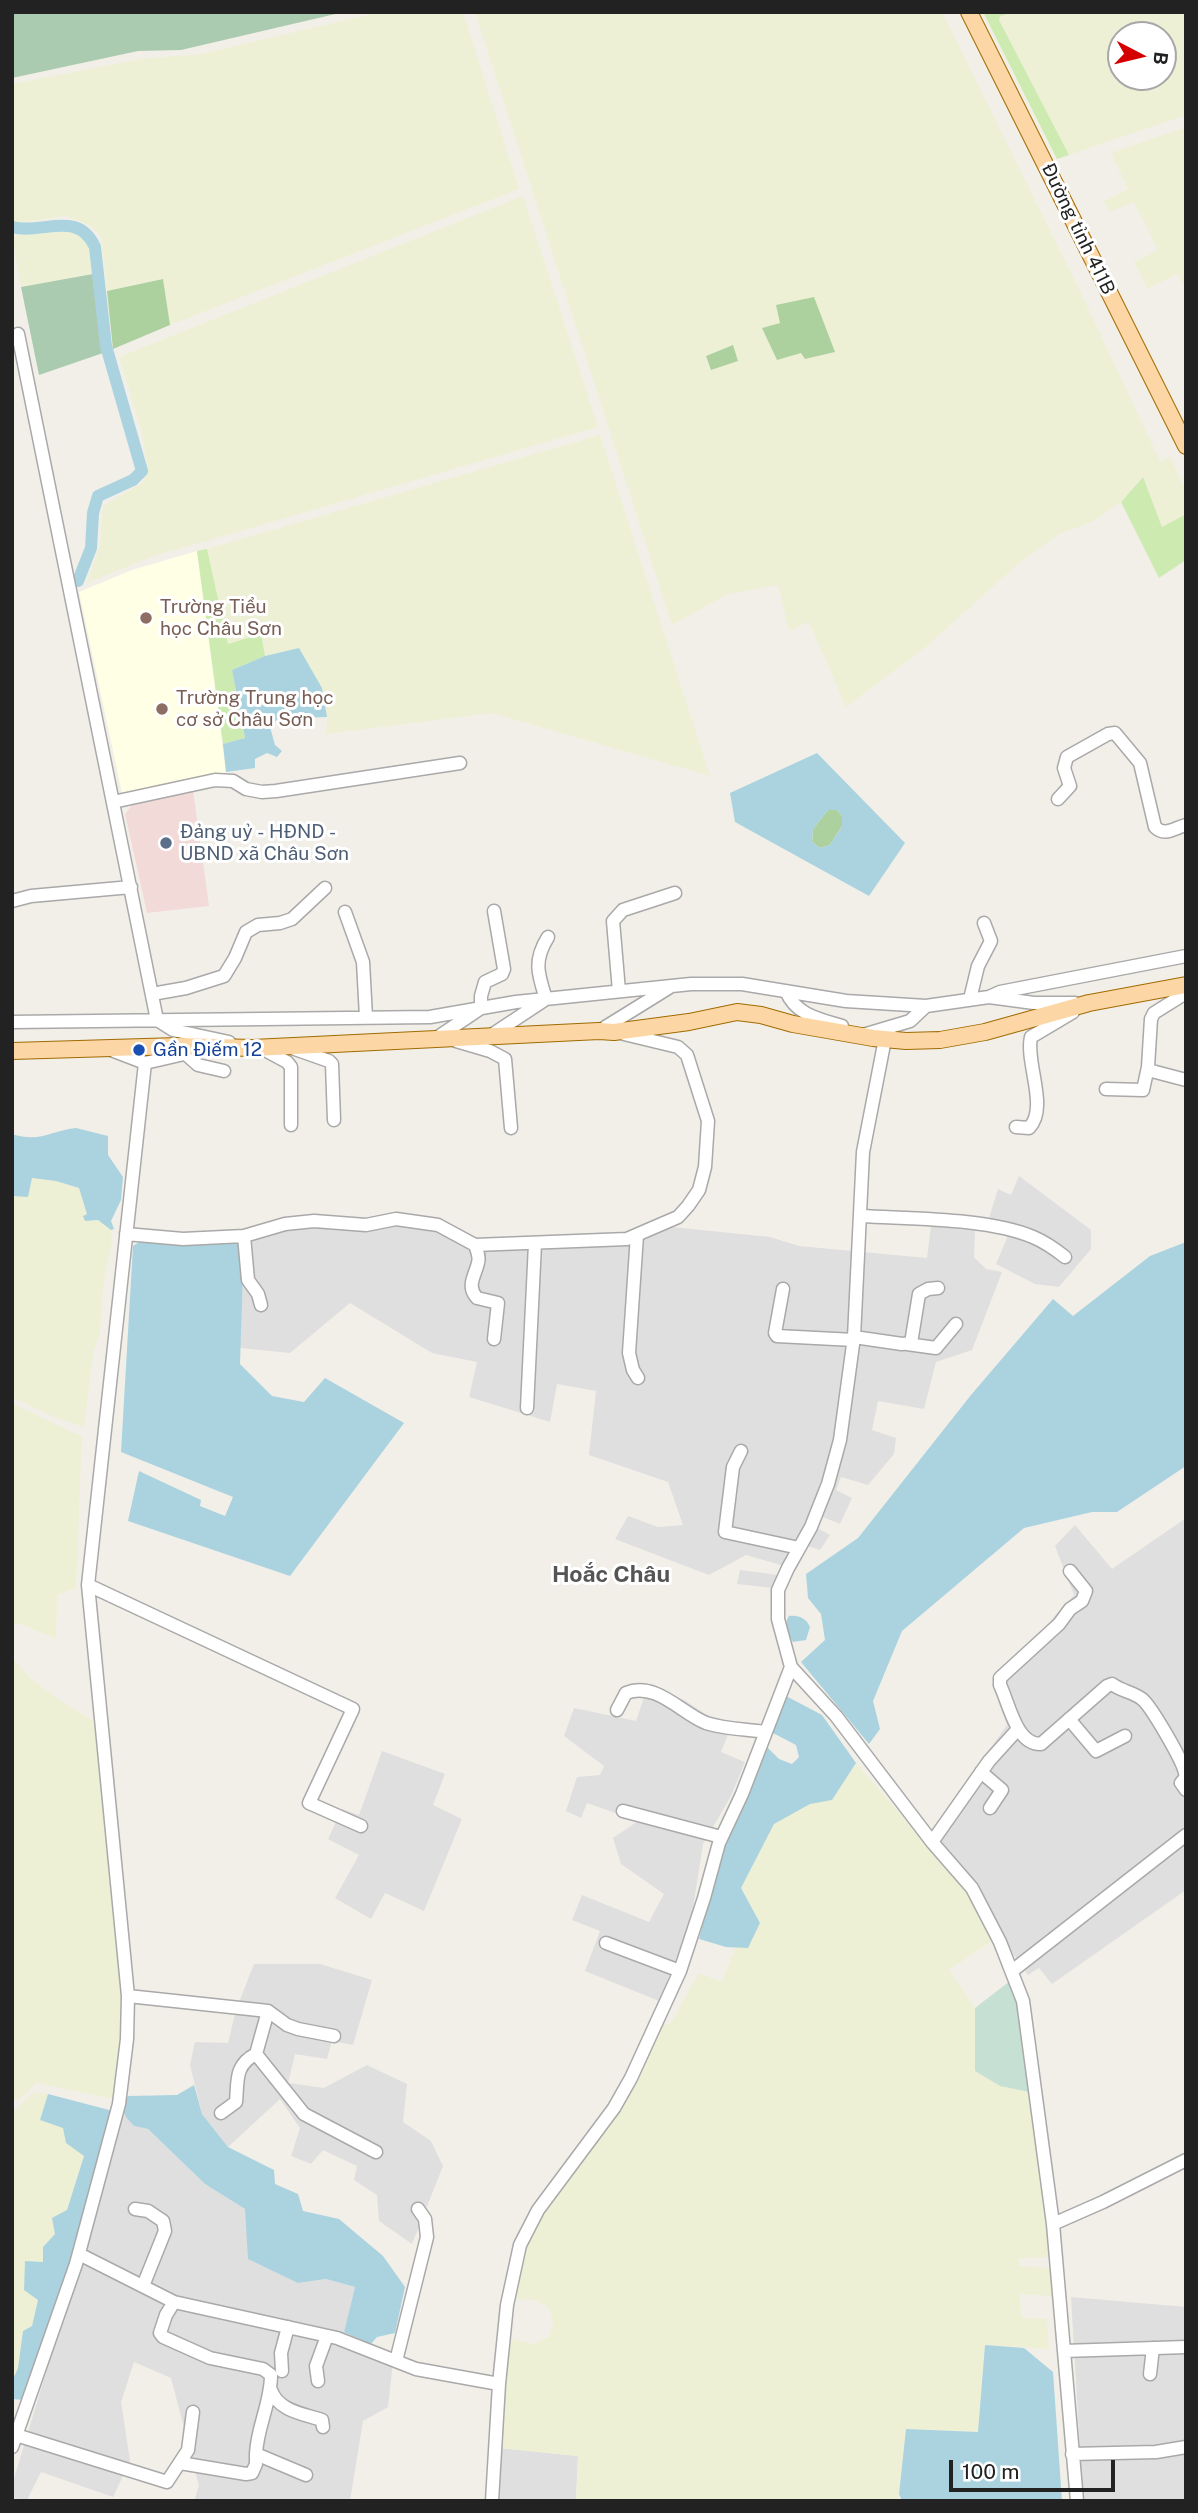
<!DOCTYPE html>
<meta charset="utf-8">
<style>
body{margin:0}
#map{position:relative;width:1198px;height:2513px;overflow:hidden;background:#f2efe9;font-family:"Public Sans",sans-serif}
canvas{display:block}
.frame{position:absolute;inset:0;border:14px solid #222;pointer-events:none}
.north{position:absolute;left:1107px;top:21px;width:70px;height:70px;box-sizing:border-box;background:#fff;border:2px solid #a7a7a7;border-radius:50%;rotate:97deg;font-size:19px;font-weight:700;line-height:28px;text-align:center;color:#222}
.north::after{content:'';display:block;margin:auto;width:24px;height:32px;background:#d40000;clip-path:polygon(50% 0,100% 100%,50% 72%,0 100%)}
.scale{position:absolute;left:949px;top:2460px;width:166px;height:32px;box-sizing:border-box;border:4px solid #222;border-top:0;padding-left:9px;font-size:21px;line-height:24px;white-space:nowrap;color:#222;-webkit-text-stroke:5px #fff;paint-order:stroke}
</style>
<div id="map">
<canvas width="1198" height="2513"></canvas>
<div class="frame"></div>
<div class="north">B</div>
<div class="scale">100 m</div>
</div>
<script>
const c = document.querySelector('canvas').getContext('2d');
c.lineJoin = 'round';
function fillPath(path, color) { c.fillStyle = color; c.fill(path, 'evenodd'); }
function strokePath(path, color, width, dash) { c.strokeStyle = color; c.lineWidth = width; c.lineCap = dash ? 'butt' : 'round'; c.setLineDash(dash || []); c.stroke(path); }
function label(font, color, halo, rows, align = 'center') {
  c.font = font + ' "Public Sans",sans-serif'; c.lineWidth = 6; c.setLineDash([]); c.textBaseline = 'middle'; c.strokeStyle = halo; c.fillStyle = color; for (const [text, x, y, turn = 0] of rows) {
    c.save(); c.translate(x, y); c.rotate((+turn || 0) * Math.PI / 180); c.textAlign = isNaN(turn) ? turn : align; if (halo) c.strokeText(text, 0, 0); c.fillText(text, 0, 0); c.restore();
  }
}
const residential = new Path2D(`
 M1019,1176L1091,1230V1249L1059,1287L1035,1284L996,1264L1012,1226L989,1218L998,1189L1011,1195Z
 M296,1216L443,1222L480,1240L632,1234L652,1225L770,1237L799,1246L927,1258L931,1226L975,1231L974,1257L986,1269L1002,1272L972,1350L936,1362L924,1409L878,1401L872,1430L896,1438L894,1454L868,1485L841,1477L836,1490L852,1498L840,1524L823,1517L817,1528L830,1535L820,1550L808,1546L782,1589L737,1584L740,1570L778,1575L781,1565L746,1555L709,1575L615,1539L628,1516L658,1527L683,1525L668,1482L589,1455L596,1391L557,1384L550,1422L469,1397L477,1362L432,1353L350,1303L290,1353L240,1348L244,1243L240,1232Z
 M1186,1518V1890L1052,1984L1039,1968L1028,1975L929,1834L1007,1725L992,1685L1074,1595L1055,1546L1075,1525L1112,1569Z
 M648,1686L684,1700L707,1715L733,1722L721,1752L745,1762L731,1796L703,1844L693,1908L684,1938L659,2001L585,1971L600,1931L572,1920L582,1895L649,1922L664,1894L621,1864L613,1838L638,1821L587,1803L581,1818L566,1811L577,1777L600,1775L604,1766L564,1736L574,1708L636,1721Z
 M382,1751L445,1774L433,1805L462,1819L424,1911L385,1893L371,1919L335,1898L359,1855L328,1839L342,1809L359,1815Z
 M254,1964H320L372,1980L353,2045L332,2041L327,2059L295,2054L288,2083L324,2088L367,2065L407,2084L403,2122L431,2141L443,2166L412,2244L379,2221L377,2195L354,2180L357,2166L323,2150L311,2164L291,2156L300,2128L280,2099L228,2147L202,2114L190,2065L195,2042L228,2043L236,2010Z
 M122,2107L134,2126L148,2129L205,2184L245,2209L298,2283L326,2279L355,2287L344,2332L394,2353L388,2407L363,2421L350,2501H194L199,2486L171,2378L134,2362L121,2402L130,2461L113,2497L41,2472L27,2500L12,2498V2485L119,2131Z
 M1071,2297L1186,2307V2501H1083Z
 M499,2448L578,2456L576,2501H498Z`);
const commercial = new Path2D(`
 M193,790L209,906L147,913L125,814L132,805Z`);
const education = new Path2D(`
 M197,551L226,772L122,793L79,592L132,570Z`);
const farmland = new Path2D(`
 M380,12H463L519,189L170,325L163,279L107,291L101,237L91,226L66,216L18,223L12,221V84L141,59L201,54Z
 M475,12H942L1080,291L1160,461L1170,456L1186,491V514L1162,527L1142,477L1121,502L1092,522L1059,534L1019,563L927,646L846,707L809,622L789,631L778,585L728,594L672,625ZM780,323L835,351L801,353L763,329Z
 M1014,12H1186V115L1069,155L999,20L1000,16ZM1121,35H1163V77H1121Z
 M1186,127V289L1178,274L1147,289L1134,262L1158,250L1134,202L1109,212L1104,201L1128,189L1111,153Z
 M523,196L598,427L151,557L87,583L100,545L103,506L142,483L148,472L141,429L119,357Z
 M65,230L80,234L88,244L93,274L21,287L12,236Z
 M600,435L710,776L492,713L326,734L327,717L322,688L299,649L265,656L261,634L228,645L207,549Z
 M31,1178L56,1181L79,1188L91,1221L98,1220L111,1230L112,1241L103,1287L100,1333L93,1353L84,1427L54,1417L12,1397V1196L28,1197Z
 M12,1403L82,1437L76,1588L57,1595L56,1639L19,1623L12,1625Z
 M12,1657L31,1679L58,1699L94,1721L116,1918L123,2013L114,2099L36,2083L19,2100L12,2099Z
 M856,1763L968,1892L995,1939L949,1970L975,2008L976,2071L1000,2086L1029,2092L1051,2257L1019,2258V2266L1051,2268L1054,2296L1020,2294L1021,2318L1047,2319L1049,2349L985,2345L978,2432L906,2429L898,2501H576L578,2456L499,2448L508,2338L533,2344L549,2337L553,2324L549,2308L535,2300L516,2299L526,2247L533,2229L629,2097L644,2069L662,2023L670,2024L699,1973L722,1982L736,1947H748L760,1923L741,1888L774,1824L810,1804L832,1800Z
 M34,2092L48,2094L40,2120L64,2128L84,2156L67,2210L55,2234L43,2247V2262L26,2261L38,2300L32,2326L23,2331L18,2368L12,2381V2109H17Z`);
const grass = new Path2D(`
 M983,12H1014L1000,16L999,20L1069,155L1057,159Z
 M1143,477L1162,527L1186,514V560L1159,578L1121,502Z
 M207,549L228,644L261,634L265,656L232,670L245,738L223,744L197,551Z`);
const forest = new Path2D(`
 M163,279L170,325L113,349L107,291Z
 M814,297L835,352L805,359L801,353L777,360L762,328L780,323L776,305Z
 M733,345L738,361L711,370L706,356Z
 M828,810H837L842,816V826L830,845L820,848L812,842L813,829Z`);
const wetland = new Path2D(`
 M1010,1981L1022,2020L1029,2092L1000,2086L975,2071V2008Z`);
const cemetery = new Path2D(`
 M12,12H344L181,50L138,51L12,78Z
 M93,274L103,353L39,375L21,287Z`);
const water = new Path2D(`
 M299,648L322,688L327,717L278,719L270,727L275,745L282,751L277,757L267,753L255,759V768L226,772L223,744L245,738L232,670L265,656Z
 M817,753L905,843L869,896L735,822L730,793ZM828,810H837L842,816V826L830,845L820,848L812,842L813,829Z
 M76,1128L108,1136V1155L123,1177L121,1200L111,1221L114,1229L111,1230L98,1220L85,1221L83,1216L87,1214L79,1188L56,1181L32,1178L28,1197L12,1196V1134C40,1143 49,1131 76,1128Z
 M239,1235L244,1243L240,1364L272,1396L304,1402L325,1378L404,1423L290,1576L128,1521L139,1471L201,1500L200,1506L225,1516L233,1497L121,1452L133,1246L144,1239Z
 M1186,1242V1466L1117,1512H1092L1024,1528L902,1631L873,1701L880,1729L869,1744L801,1662L825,1640L821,1614L808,1598L806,1574L858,1538L971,1395L1053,1299L1073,1316L1150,1256Z
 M789,1616C799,1615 806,1618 810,1627L806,1640L793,1642C788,1634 783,1624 789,1616Z
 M786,1696L822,1715L856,1763L832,1800L810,1804L774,1824L741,1888L760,1923L748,1948L726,1947L699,1939L724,1843L765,1745L779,1759L792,1764L799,1757L796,1745L771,1732Z
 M194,2085L202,2114L228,2147L274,2170L275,2184L298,2194L303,2211L339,2219L383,2256L405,2287L395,2333L377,2337L371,2344L344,2332L355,2287L326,2279L298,2283L248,2259L245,2209L205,2184L148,2129L134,2126L126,2117L122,2107L128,2096L177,2095Z
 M48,2094L113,2111L85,2217L25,2400L12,2399V2381L18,2368L23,2331L32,2326L38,2300L24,2290L25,2261L43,2262V2247L55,2234L52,2218L67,2210L84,2156L66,2143L63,2128L40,2120Z
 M985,2345L1024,2348L1053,2372L1062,2501H902L899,2494L906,2429L978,2432Z`);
const canal = new Path2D(`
 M12,227C42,235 78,209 95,247L106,346L142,471L133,480L98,496L93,513L91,548L78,581`);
const minor = new Path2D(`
 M18,334L157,1020L173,1030L229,1042
 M1058,799L1070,786L1064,768L1067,757L1108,734L1115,733L1140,763L1155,827C1165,837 1174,828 1186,825
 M113,802L215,780L233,781L246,789L262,792L276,791L460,763
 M12,901L31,896L131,887
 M345,912L363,962L366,1017
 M619,991L613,921L623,910L675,893
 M786,991C796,1015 819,1019 842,1026
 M152,994L186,988L224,976L235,958L246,932L258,925L280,923L292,919L325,888
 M989,997L1000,992L1186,956
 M970,999L978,966L991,941L984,923
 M12,1022L430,1017L516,1002L691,984H742L846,1001L926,1006L989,997L1034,1003H1075
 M599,1031L670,987
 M863,1035L910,1021L926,1006
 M490,1036L546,999C538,974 533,961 548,937
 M435,1039L481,1008V996L485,982L502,974L504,969L494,911
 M885,1039L863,1152L854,1337L840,1440L828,1484L811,1527L788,1568L778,1590V1619L791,1667L836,1716L932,1842L972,1888L1000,1942L1023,2001L1053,2224L1077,2501
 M456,1041L490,1051L505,1059L511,1128
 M261,1048L287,1062L291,1067V1125
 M292,1048L329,1061L332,1064L334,1120
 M180,1049L198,1065L224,1071
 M111,1050L145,1063L184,1054
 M1148,1070L1186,1080
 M1106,1089L1143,1090L1148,1067L1151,1019L1154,1013L1186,993
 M1016,1127L1029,1128C1049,1108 1025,1062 1031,1037L1073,1012
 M862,1216C911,1219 989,1218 1033,1237C1045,1242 1055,1249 1065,1257
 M126,1234L183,1239L244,1236L285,1224L314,1221L366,1225L396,1219L438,1225L475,1245L627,1239L678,1217L688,1206L699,1190L705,1167L708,1121L687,1055L678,1047L624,1034
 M637,1235L629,1353L633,1370L638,1378
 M244,1236L248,1280L258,1294L261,1305
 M475,1245C477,1251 480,1257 478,1263C475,1276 466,1286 477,1298L498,1303L494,1339
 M783,1289L775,1333L777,1336L854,1340
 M854,1337L902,1344L911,1343L919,1294L928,1289L938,1288
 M907,1344L936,1348L956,1324
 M527,1408L535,1244
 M741,1451L733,1467L725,1532L799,1548
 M1070,1571L1086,1591L1082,1601L1070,1609L1059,1624L1000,1678V1685C1009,1703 1016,1745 1041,1744L1107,1686L1112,1684C1121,1691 1133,1692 1142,1699C1151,1706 1183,1761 1185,1773C1186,1779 1185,1778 1181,1783L1186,1790
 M88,1585L353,1709L309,1803L361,1826
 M617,1710L626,1693C656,1681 681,1713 706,1723C724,1729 746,1729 765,1732
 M1069,1719L1096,1751L1125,1736
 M981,1772L1002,1790L990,1808
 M623,1811L721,1837
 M932,1842L989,1761L1018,1729
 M606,1943L680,1971
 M1012,1971L1186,1835
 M128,1996L268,2011L256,2054L304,2114L376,2152
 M268,2011L287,2025L298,2029L334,2036
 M221,2113L236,2102C238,2082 234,2065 256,2054
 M135,2209L148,2211L163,2221L165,2231L143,2286
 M1053,2224L1103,2202L1186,2160
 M79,2254L174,2302L337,2338L416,2369L499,2384
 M174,2302L166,2315L160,2333L163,2337L210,2358L263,2369L271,2375C271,2403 257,2427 256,2454L306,2475
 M1064,2351L1186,2347
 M396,2361L427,2237L425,2219L418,2209
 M282,2371L281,2353L288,2327
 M1150,2374L1153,2348
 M318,2381L316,2366L327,2336
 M271,2390C278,2411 304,2414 322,2420L323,2427
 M16,2435L167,2482L188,2450L193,2412
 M12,2447L76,2264L119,2104L127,2039L128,1996L88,1585L145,1063
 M1072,2454L1156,2452L1186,2447
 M180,2463L246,2474L252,2473L256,2464V2454
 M492,2501L499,2384L507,2305L520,2245L538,2210L614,2108L631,2078L680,1971L704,1898L719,1843L742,1794L791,1667`);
const major = new Path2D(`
 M969,12L1186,446
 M12,1051L178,1046L253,1048L599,1031L614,1032L689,1022L737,1012L761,1015L793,1024L873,1038L906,1041L940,1040L985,1032L1089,1003L1186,985`);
const markers = [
 [146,618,7,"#8d6e63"],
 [162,709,7,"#8d6e63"],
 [166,843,7,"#5c6f8a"],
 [139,1050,7,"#1a4fb4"]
];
const streetNames = [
 ["Đường tỉnh 411B",1078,229,64]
];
const educationNames = [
 ["Trường Tiểu",160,607],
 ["học Châu Sơn",160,629],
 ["Trường Trung học",176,698],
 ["cơ sở Châu Sơn",176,720]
];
const serviceNames = [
 ["Đảng uỷ - HĐND -",180,832],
 ["UBND xã Châu Sơn",180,854]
];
const transitNames = [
 ["Gần Điếm 12",153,1050]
];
const quarterNames = [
 ["Hoắc Châu",611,1575]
];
fillPath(residential, '#e0dfdf');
fillPath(commercial, '#f2dad9');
fillPath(education, '#ffffe5');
fillPath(farmland, '#eef0d5');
fillPath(grass, '#cdebb0');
fillPath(forest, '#add19e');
fillPath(wetland, '#c6e0d4');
fillPath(cemetery, '#aacbaf');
fillPath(water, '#aad3df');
strokePath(canal, '#aad3df', 12);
strokePath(minor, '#a9a9a9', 15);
strokePath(major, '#a06b00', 18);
strokePath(minor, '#fff', 12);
strokePath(major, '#fcd6a4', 16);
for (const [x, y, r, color] of markers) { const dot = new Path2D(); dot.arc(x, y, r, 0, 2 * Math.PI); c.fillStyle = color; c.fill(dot); strokePath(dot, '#fff', 2.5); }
label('19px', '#222', '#fff', streetNames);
label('19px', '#785e54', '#fff', educationNames, 'left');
label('19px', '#4e5e75', '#fff', serviceNames, 'left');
label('19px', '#164399', '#fff', transitNames, 'left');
label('bold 23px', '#555', '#fff', quarterNames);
</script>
